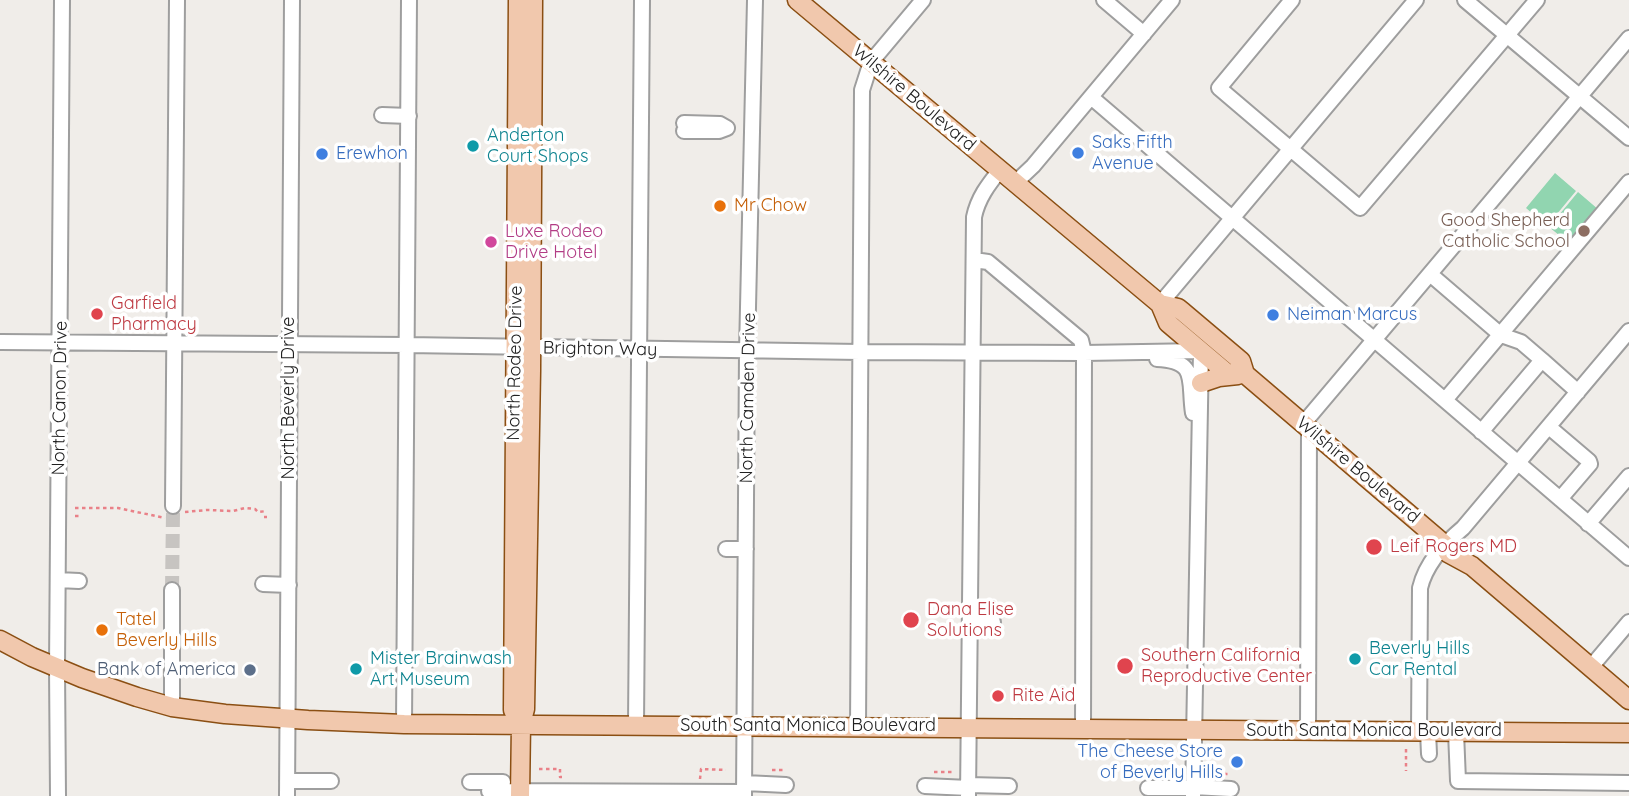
<!DOCTYPE html>
<style>
body{margin:0}
canvas{display:block;background:#f0ede9}
</style>
<canvas width="1629" height="796"></canvas>
<script>
const c = document.querySelector('canvas').getContext('2d');
c.lineJoin = 'round';
function fillPath(path, color) { c.fillStyle = color; c.fill(path, 'evenodd'); }
function strokePath(path, color, width, dash) { c.strokeStyle = color; c.lineWidth = width; c.lineCap = dash ? 'butt' : 'round'; c.setLineDash(dash || []); c.stroke(path); }
function label(font, color, halo, rows, align = 'center') {
  c.font = font + ' Quicksand,sans-serif'; c.lineWidth = 7; c.setLineDash([]); c.textBaseline = 'middle'; c.strokeStyle = halo; c.fillStyle = color; for (const [text, x, y, turn = 0] of rows) {
    c.save(); c.translate(x, y); c.rotate((+turn || 0) * Math.PI / 180); c.textAlign = isNaN(turn) ? turn : align; if (halo) c.strokeText(text, 0, 0); c.fillText(text, 0, 0); c.restore();
  }
}
const pitch = new Path2D(`
 M1555,173L1576,191L1547,226L1526,208Z
 M1578,192L1599,210L1570,244L1549,227Z`);
const minorTunnel = new Path2D(`
 M172,590L173,512`);
const path = new Path2D(`
 M75,508H118L165,518
 M185,512L207,510L233,511L245,508L255,509L258,512L267,511
 M75,516H80
 M264,517H267
 M1406,749V771
 M539,769H560V777H562
 M772,770H783V773
 M934,772H952
 M1217,774H1229V776
 M700,779L701,769L726,770`);
const minor = new Path2D(`
 M1104,0L1144,34
 M1292,0L1219,88L1360,208L1537,0
 M1465,0L1629,138
 M1091,97L1629,558
 M382,115L409,116
 M684,131H719L727,128L720,124L684,123
 M1015,183L1033,166L1172,0
 M974,260L988,262L1081,340L1084,353L1083,729
 M1430,274L1501,335L1521,342L1542,360
 M1160,304L1416,0
 M0,342L407,345L860,352L1084,353L1201,351L1193,796
 M1157,359C1199,361 1188,381 1193,413
 M1445,400L1629,182
 M1303,424L1629,38
 M1549,427L1589,461L1590,464L1560,499
 M1481,432L1542,360L1578,392
 M173,506L177,0
 M1588,524L1629,476
 M726,549H746
 M58,580L79,581
 M263,584L289,585
 M971,621L993,622
 M1591,667L1629,622
 M172,707V590
 M404,724L409,0
 M636,725L642,0
 M858,727L862,90L871,62L923,0
 M1308,730L1309,429
 M1419,731L1420,588C1426,563 1444,544 1463,528L1629,331
 M1428,731L1429,754
 M1456,732L1458,781L1629,783
 M287,781H331
 M470,782H503
 M745,783L786,785
 M969,785L1009,786
 M925,786L969,788
 M1193,787L1231,789
 M1148,788H1193
 M489,791L744,792
 M58,796L57,668L62,0
 M287,796L292,0
 M744,796L747,351L755,0
 M968,796L974,217C978,198 988,185 1000,170`);
const major = new Path2D(`
 M518,0L513,710L521,724
 M797,0L1160,304L1178,308L1183,312L1241,361L1245,374L1444,544L1448,553L1472,566L1629,700
 M1160,304L1168,323L1201,351L1227,373L1245,374
 M1201,383L1219,377L1238,375
 M0,640L32,657L82,678L137,697L172,707L225,714L308,720L404,724L1629,733
 M520,796L521,724L525,709L531,371L533,0`);
const markers = [
 [473,146,7,"#0f9aa8"],
 [1078,153,7,"#3f7fe0"],
 [322,154,7,"#3f7fe0"],
 [720,206,7,"#e8710a"],
 [1584,231,7,"#8d6e63"],
 [491,242,7,"#d1479c"],
 [97,314,7,"#e0444e"],
 [1273,315,7,"#3f7fe0"],
 [1374,547,9,"#e0444e"],
 [911,620,9,"#e0444e"],
 [102,630,7,"#e8710a"],
 [1355,659,7,"#0f9aa8"],
 [1125,666,9,"#e0444e"],
 [356,669,7,"#0f9aa8"],
 [250,670,7,"#5c6f8a"],
 [998,696,7,"#e0444e"],
 [1237,762,7,"#3f7fe0"]
];
const streetNames = [
 ["Wilshire Boulevard",914,98,40],
 ["Brighton Way",600,349,1],
 ["North Rodeo Drive",515,363,-89],
 ["North Canon Drive",60,398,-89],
 ["North Beverly Drive",289,398,-90],
 ["North Camden Drive",748,398,-89],
 ["Wilshire Boulevard",1358,470,40],
 ["South Santa Monica Boulevard",808,726],
 ["South Santa Monica Boulevard",1374,731]
];
const cultureNames = [
 ["Anderton",487,136],
 ["Court Shops",487,157],
 ["Beverly Hills",1369,649],
 ["Car Rental",1369,670],
 ["Mister Brainwash",370,659],
 ["Art Museum",370,680]
];
const shopNames = [
 ["Saks Fifth",1092,143],
 ["Avenue",1092,164],
 ["Erewhon",336,154],
 ["Neiman Marcus",1287,315],
 ["The Cheese Store",1223,752,"right"],
 ["of Beverly Hills",1223,773,"right"]
];
const foodNames = [
 ["Mr Chow",734,206],
 ["Tatel",116,620],
 ["Beverly Hills",116,641]
];
const educationNames = [
 ["Good Shepherd",1570,221],
 ["Catholic School",1570,242]
];
const hotelNames = [
 ["Luxe Rodeo",505,232],
 ["Drive Hotel",505,253]
];
const healthNames = [
 ["Garfield",111,304],
 ["Pharmacy",111,325],
 ["Leif Rogers MD",1390,547],
 ["Dana Elise",927,610],
 ["Solutions",927,631],
 ["Southern California",1141,656],
 ["Reproductive Center",1141,677],
 ["Rite Aid",1012,696]
];
const serviceNames = [
 ["Bank of America",236,670]
];
fillPath(pitch, '#91d5b0');
strokePath(minorTunnel, '#c7c4c1', 14, [14, 7]);
strokePath(minor, '#9e9e9e', 18);
strokePath(major, '#8b4f13', 21);
strokePath(path, '#e98188', 2.5, [3.5, 3.5]);
strokePath(minor, '#fff', 14);
strokePath(major, '#f1c8ad', 18);
for (const [x, y, r, color] of markers) { const dot = new Path2D(); dot.arc(x, y, r, 0, 2 * Math.PI); c.fillStyle = color; c.fill(dot); strokePath(dot, '#fff', 2.5); }
label('18px', '#212121', '#fff', streetNames);
label('18px', '#0d838f', '#fff', cultureNames, 'left');
label('18px', '#366cbe', '#fff', shopNames, 'left');
label('18px', '#c56008', '#fff', foodNames, 'left');
label('18px', '#785e54', '#fff', educationNames, 'right');
label('18px', '#b23c85', '#fff', hotelNames, 'left');
label('18px', '#be3a42', '#fff', healthNames, 'left');
label('18px', '#4e5e75', '#fff', serviceNames, 'right');
</script>
